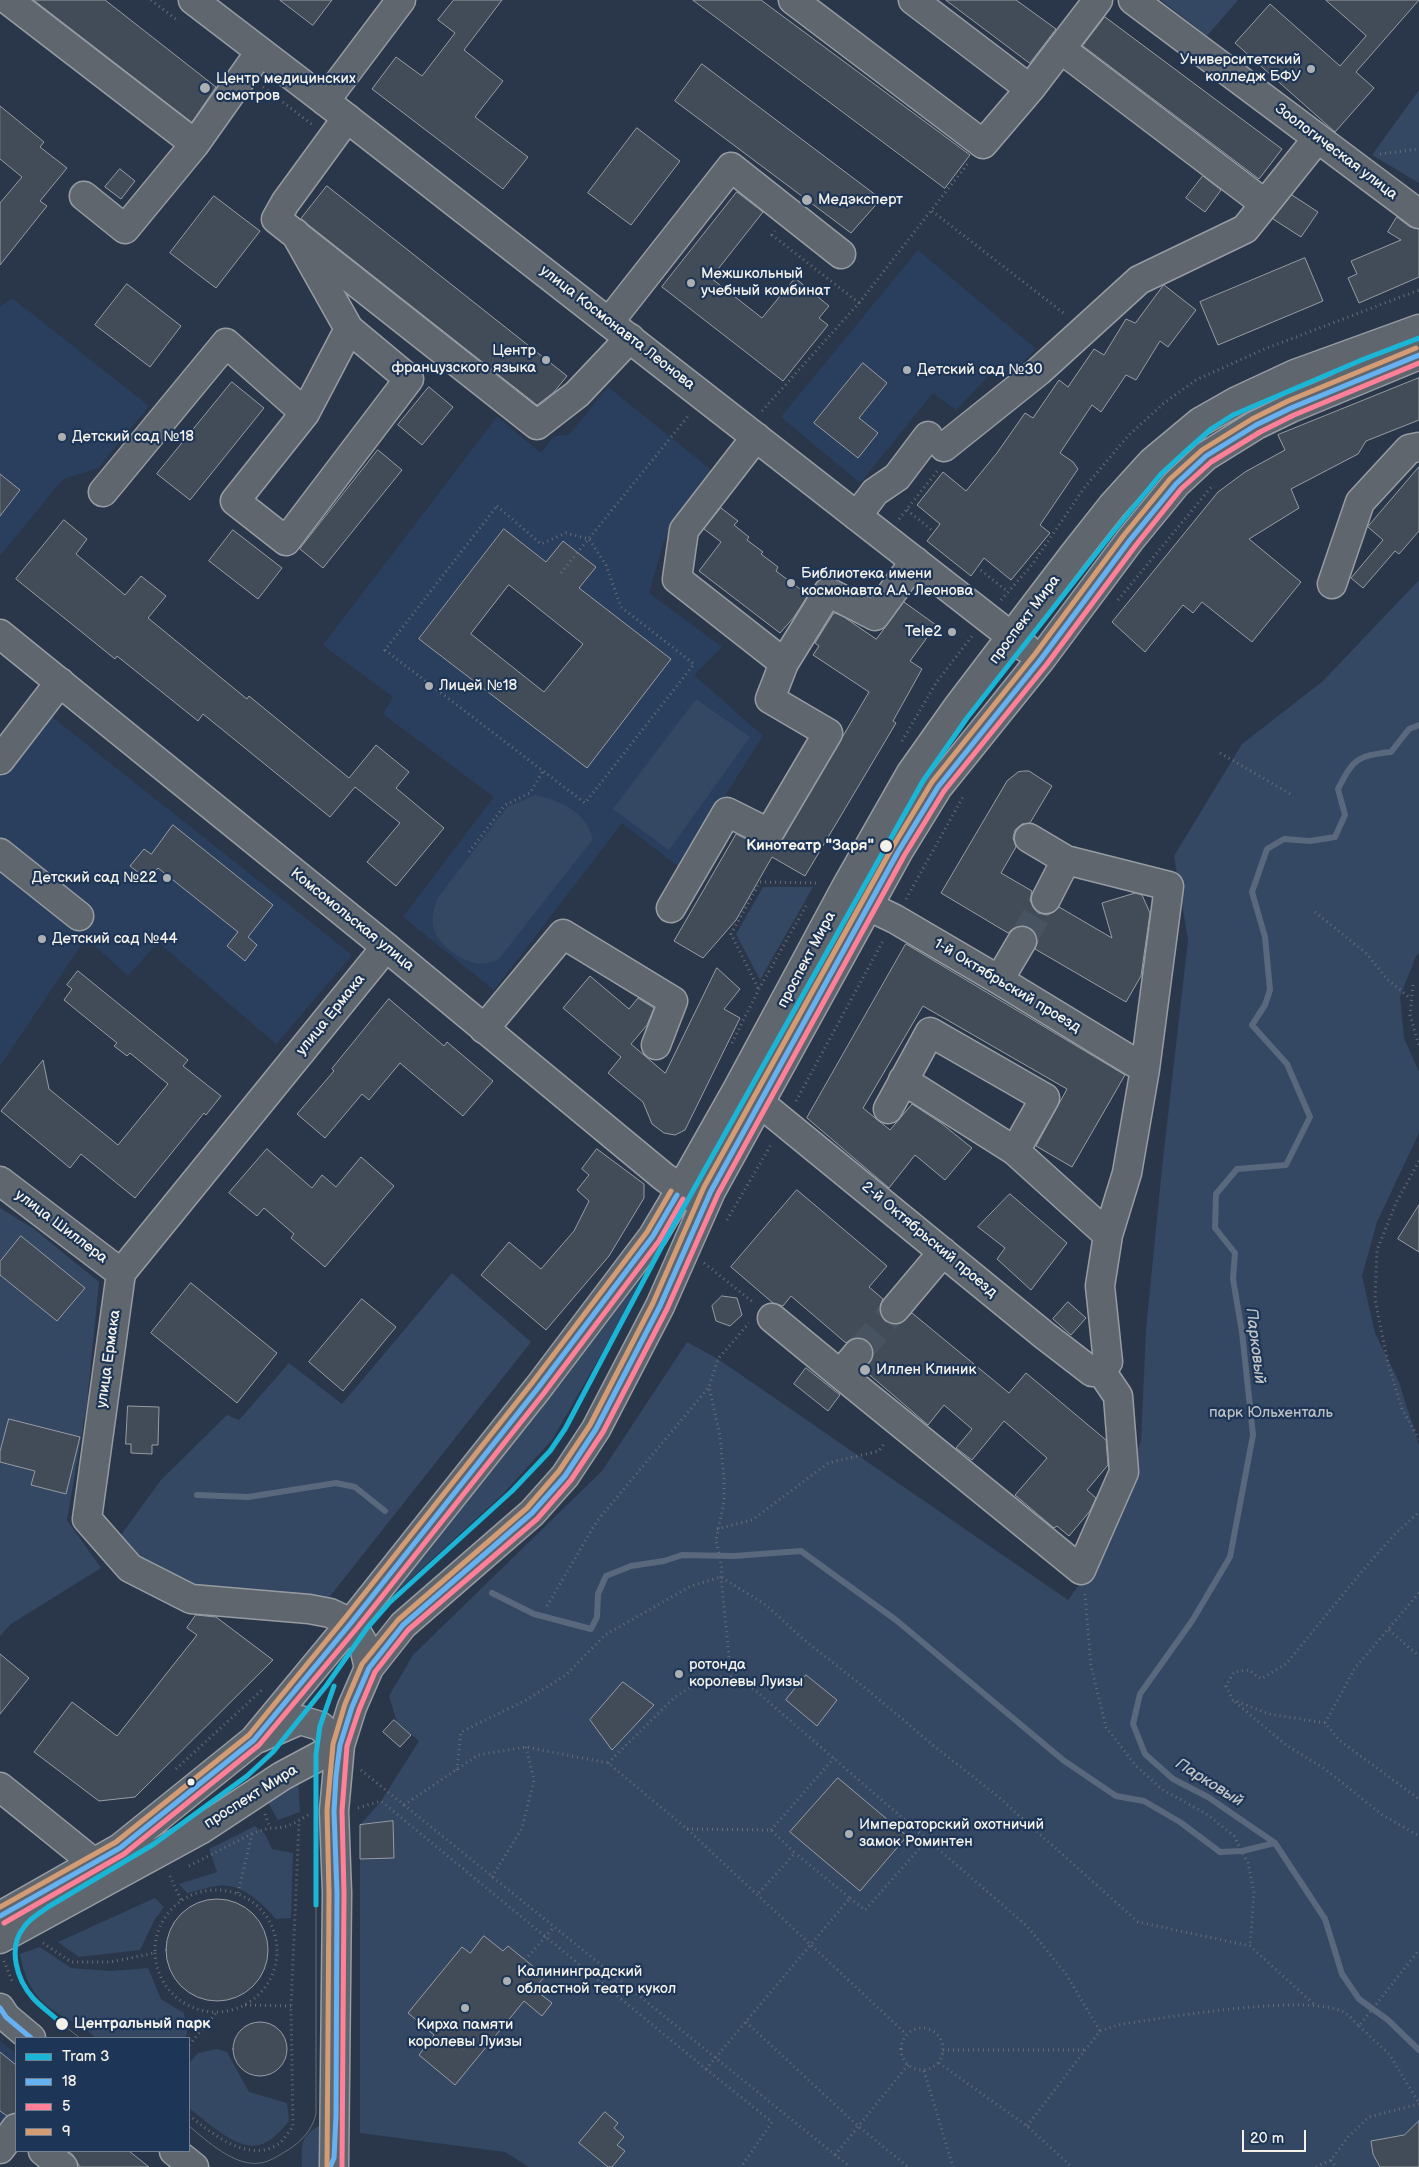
<!DOCTYPE html>
<meta charset="utf-8">
<style>
body{margin:0}
#map{position:relative;width:1419px;height:2167px;overflow:hidden;background:#2a374a;font-family:"Balsamiq Sans",sans-serif}
canvas{display:block}
.legend{position:absolute;left:15px;top:2037px;width:175px;height:115px;box-sizing:border-box;background:#1d3557;border:1px solid #738091;margin:0;padding:6px 9px;list-style:none;font-size:15px;color:#f4f1e8}
.legend li{display:flex;align-items:center;gap:10px;height:25px}
.legend b{width:25px;border:1px solid #738091}
.scale{position:absolute;left:1242px;top:2130px;width:64px;height:22px;box-sizing:border-box;border:2px solid #f4f1e8;border-top:0;padding-left:6px;font-size:15px;line-height:18px;white-space:nowrap;color:#f4f1e8;-webkit-text-stroke:4px #1d3557;paint-order:stroke}
</style>
<div id="map">
<canvas width="1419" height="2167"></canvas>
<ul class="legend">
<li><b style="height:6px;background:#1ab6d8"></b>Tram 3</li>
<li><b style="height:6px;background:#66b1f2"></b>18</li>
<li><b style="height:6px;background:#ff8098"></b>5</li>
<li><b style="height:6px;background:#d39c74"></b>9</li>
</ul>
<div class="scale">20 m</div>
</div>
<script>
const c = document.querySelector('canvas').getContext('2d');
c.lineJoin = 'round';
function fillPath(path, color) { c.fillStyle = color; c.fill(path, 'evenodd'); }
function strokePath(path, color, width, dash) { c.strokeStyle = color; c.lineWidth = width; c.lineCap = dash ? 'butt' : 'round'; c.setLineDash(dash || []); c.stroke(path); }
function label(font, color, halo, rows, align = 'center') {
  c.font = font + ' "Balsamiq Sans",sans-serif'; c.lineWidth = 4.5; c.setLineDash([]); c.textBaseline = 'middle'; c.strokeStyle = halo; c.fillStyle = color; for (const [text, x, y, turn = 0] of rows) {
    c.save(); c.translate(x, y); c.rotate((+turn || 0) * Math.PI / 180); c.textAlign = isNaN(turn) ? turn : align; if (halo) c.strokeText(text, 0, 0); c.fillText(text, 0, 0); c.restore();
  }
}
const built = new Path2D(`
 M918,250L1036,349L1010,375L999,365L956,410L933,393L860,483L781,417Z
 M12,298L149,406L98,468L63,479L0,556V307Z
 M608,387L711,470L663,543L649,593L722,647L694,675L763,736L679,867L622,823L494,990L403,917L494,797L383,714L393,697L323,645L497,417L541,453L554,436L569,435ZM503,530L671,659L587,768L419,638Z
 M47,713L352,955L276,1044L158,942L128,976L86,938L0,1066V777Z
 M0,2041L16,2054V2123L0,2143Z`);
const green = new Path2D(`
 M1161,0H1238L1207,36Z
 M1419,90V183L1372,155Z
 M1419,580V953L1416,956L1400,997L1404,1038L1419,1072V1133L1377,1222L1362,1276L1375,1333L1399,1382L1419,1445V2167H529L505,2152L360,2133V1859L394,1858L392,1821L360,1825L381,1801L419,1741L397,1722L389,1696L413,1655L602,1471L687,1342L718,1359L1068,1600L1084,1578L1106,1533L1141,1441L1146,1329L1162,1168L1188,940L1174,856L1242,744L1323,681Z
 M696,699L750,737L669,850L613,809Z
 M535,795C562,801 585,811 593,839L498,960C491,962 483,965 475,963C458,959 437,944 433,926C431,917 435,907 437,899L507,807Z
 M763,887H813L760,980L736,934Z
 M0,1208L34,1229L99,1282L87,1403L67,1520L101,1568L11,1624L0,1636Z
 M655,1251L618,1325L552,1440L503,1494L391,1597L384,1591L500,1459Z
 M452,1273L531,1342L327,1600L184,1589L157,1571L118,1539L161,1480L227,1415L239,1420L289,1363L342,1404Z
 M356,1638L295,1718L283,1719Z
 M298,1782L300,1812L278,1820L266,1799Z
 M255,1826L265,1834L272,1849L293,1853L291,1918L276,1919C262,1903 241,1882 217,1886C207,1887 197,1891 187,1893L179,1884L217,1872L209,1849Z
 M155,1898L164,1907L155,1919L140,1950L79,1957L58,1942Z
 M40,1947L71,1968L111,1971L148,1968L161,1999L184,2013L187,2035L183,2038L94,2037C84,2024 75,2024 62,2016C36,2001 25,1983 20,1954Z
 M217,2049L227,2052L249,2092L287,2103L289,2121C281,2130 272,2142 259,2145C237,2151 206,2121 189,2108V2063L198,2053Z
 M331,2122L326,2167H302C302,2160 301,2149 303,2142C307,2131 321,2123 331,2122Z`);
const stream = new Path2D(`
 M1419,725L1409,729L1391,752C1357,756 1354,758 1338,789L1345,815L1335,837L1310,841L1284,839L1267,849L1252,892L1265,937L1270,990L1265,1005L1252,1025L1287,1064L1310,1117L1286,1165L1237,1169L1216,1194L1215,1228L1235,1253L1233,1279L1242,1332L1253,1435L1230,1557L1192,1621L1140,1694L1133,1724L1145,1754L1173,1779L1208,1797L1275,1843L1325,1919L1342,1974L1359,1999L1388,2020L1419,2050
 M197,1495L248,1497L336,1483L355,1487L385,1511
 M492,1593L534,1614L591,1629L597,1617L598,1594L606,1576L631,1566L664,1561L682,1555L734,1556L801,1551L896,1620L1063,1760L1116,1796L1144,1801L1180,1822L1220,1852L1242,1851L1275,1843`);
const building = new Path2D(`
 M34,0H105L216,87L192,122Z
 M280,0H332L313,25Z
 M454,0H502L464,50L503,81L475,117L528,157L503,189L372,89L396,57L422,76L455,33L438,20Z
 M693,0H761L970,155L945,188Z
 M946,0H1016L1056,29L1030,63Z
 M1326,0H1419L1356,72L1374,88L1335,132L1235,43L1270,4L1340,66L1366,36Z
 M1105,17L1282,149L1259,179L1083,46Z
 M702,64L881,199L851,233L675,101Z
 M0,106L44,142L40,147L67,168L40,201L47,206L0,265V203L22,177L0,159Z
 M637,128L680,161L631,225L588,193Z
 M120,169L135,181L121,199L105,187Z
 M1203,176L1221,190L1205,212L1186,198Z
 M327,186L567,376L554,392L537,405L301,219Z
 M737,192L763,212L711,278L762,318L795,278L829,306L819,318L828,325L783,381L662,287Z
 M1292,195L1318,212L1301,237L1273,219Z
 M214,196L260,231L216,288L170,253Z
 M1397,217L1410,227L1419,229V277L1359,303L1348,278L1357,274L1351,261L1401,240L1388,232Z
 M1305,258L1323,301L1218,345L1200,302Z
 M127,284L181,326L150,367L95,325Z
 M1164,285L1196,310L1168,347L1160,341L1136,380L1126,375L1101,412L1092,405L1060,453L1073,462L1078,469L1040,525L1050,533L1011,580L984,558L971,576L927,541L940,524L917,505L943,472L966,491L997,453L1025,413L1033,418L1059,380L1068,387L1094,349L1104,355L1126,319L1135,323Z
 M863,363L887,383L859,418L878,433L858,458L814,423Z
 M1419,378V420L1366,441L1358,454L1291,489L1299,508L1249,539L1301,582L1252,642L1202,602L1193,613L1183,605L1145,652L1112,622L1218,492L1245,472L1285,450L1278,435Z
 M232,382L264,408L190,500L157,474Z
 M429,387L453,407L422,445L398,425Z
 M378,450L402,470L323,568L300,549Z
 M1419,467V531L1399,554L1395,551L1363,588L1351,578L1383,540L1368,527Z
 M0,474L20,490L0,516Z
 M721,508L738,521L734,525L749,537L747,540L763,552L761,554L778,567L776,571L808,595L794,617L780,633L699,571L721,542L704,529Z
 M64,520L87,539L76,554L125,595L141,576L166,596L148,618L247,699L249,696L349,778L376,745L409,772L396,788L444,828L396,886L367,862L400,823L355,787L330,817L203,714L198,721L117,656L115,659L16,579Z
 M504,529L546,562L563,541L596,567L579,588L671,659L587,768L419,639ZM509,585L583,644L544,692L471,634Z
 M233,530L282,568L258,599L209,561Z
 M904,602L936,625L910,661L922,669L893,721L896,723L805,876L772,857L736,920L703,958L674,941L736,834L762,847L775,851L869,692L813,655L819,646L815,643L833,614L835,613L844,617L876,639Z
 M1024,771H1029L1052,786L1030,823L1022,824L1015,830L1013,838L1016,847L1001,873L1032,891L1030,900L1033,907L1038,913L1047,915L1054,912L1059,907L1112,938L1102,903L1135,893L1142,895L1150,913L1141,976L1126,1002L1035,949L1038,941L1036,934L1030,928L1022,925L1014,928L1008,933L941,893L1007,781L1018,772Z
 M173,825L273,905L248,937L257,945L245,961L227,946L238,932L158,868L148,880L130,866L144,849L151,854Z
 M906,944L1125,1075L1072,1167L1036,1146L1067,1089L923,1006L863,1108L890,1130L912,1104L941,1123L972,1148L945,1180L915,1155L889,1188L807,1118Z
 M717,968L740,989L724,1009L740,1018L685,1130L675,1135L664,1133L652,1124L643,1102L608,1073L621,1057L563,1008L590,976L629,1009L638,998L654,1008L647,1025L631,1044L665,1073Z
 M78,971L188,1060L183,1066L221,1096L206,1115L204,1113L135,1198L81,1154L70,1168L1,1111L43,1060L49,1089L118,1145L168,1084L130,1053L127,1056L114,1046L117,1043L64,1000L72,989L67,985Z
 M389,999L444,1046L447,1042L493,1081L463,1116L400,1063L369,1100L362,1094L325,1138L297,1114L334,1071L332,1069Z
 M267,1149L312,1188L322,1175L336,1187L361,1157L394,1186L325,1267L291,1238L294,1234L264,1208L257,1216L229,1193Z
 M597,1149L644,1184V1198L609,1256L546,1330L481,1275L509,1242L541,1269L574,1231L589,1201L577,1190L589,1175L582,1169Z
 M797,1190L887,1266L869,1287L883,1299L880,1306V1314L885,1321L892,1324H900L912,1313L1009,1393L1026,1373L1106,1440L1108,1465L1087,1490L1096,1498L1090,1511L1069,1536L1057,1526L1054,1528L1015,1495L1047,1458L1004,1421L972,1460L956,1448L972,1429L944,1405L928,1425L864,1370L873,1355V1347L868,1341L860,1338H853L846,1343L791,1296L783,1306L773,1303L731,1267Z
 M1010,1194L1067,1243L1031,1290L997,1259L1005,1248L978,1227Z
 M1419,1205V1252L1398,1239Z
 M21,1236L85,1288L57,1321L0,1275V1262Z
 M191,1283L277,1353L237,1403L151,1333Z
 M722,1296L737,1298L742,1315L730,1326L716,1321L712,1306Z
 M362,1299L396,1327L343,1391L309,1362Z
 M1068,1302L1086,1318L1071,1335L1053,1319Z
 M806,1368L840,1395L828,1411L794,1384Z
 M128,1406L159,1407L158,1445H152V1454L131,1453V1444H126Z
 M9,1419L80,1437L66,1494L31,1485L35,1471L0,1462V1452Z
 M196,1615L216,1617L273,1660L135,1797L99,1801L34,1752L72,1702L117,1736L197,1635L187,1628Z
 M0,1654L29,1678L0,1714Z
 M806,1675L837,1700L817,1726L786,1700Z
 M623,1682L654,1705L612,1750L590,1720Z
 M394,1720L411,1735L400,1747L383,1732Z
 M838,1778L907,1836L860,1891L790,1832Z
 M393,1821L394,1858L360,1859V1825Z
 M166 1950a51 51 0 1 1 102 0a51 51 0 1 1-102 0Z
 M484,1936L503,1951L508,1946L545,1976L534,1989L552,2003L542,2016L524,2001L455,2085L419,2055L434,2035L408,2013L462,1947L470,1953Z
 M233 2049a27 27 0 1 1 54 0a27 27 0 1 1-54 0Z
 M0,2052L16,2065V2113L7,2116L0,2111Z
 M605,2112L618,2123L614,2128L624,2137L617,2145L625,2151L612,2167H608L579,2143Z
 M1419,2121V2167H1380L1373,2154L1371,2141L1404,2135Z
 M68,2151H129L149,2167H80L73,2155Z`);
const minorTunnel = new Path2D(`
 M1022,941L1046,899
 M858,1353L895,1309`);
const path = new Path2D(`
 M151,0L177,20
 M263,87L314,126
 M1380,154L1419,149
 M932,211L1066,315
 M859,303L969,162
 M762,411L859,303L772,235L775,231
 M497,506L541,544L566,533L589,539L606,565L621,607L694,664L585,803L385,650Z
 M907,510L934,532
 M899,519L939,469
 M977,567L1008,592
 M561,573L689,415
 M1001,600L1032,565L1084,488L1128,436L1164,403L1196,380L1262,350L1419,290
 M1118,600L1213,485
 M902,741L936,683L972,636
 M1220,753L1292,795
 M469,852L505,805L530,793L543,771
 M906,899L964,795
 M1315,912L1367,954L1387,979L1410,998
 M1413,985L1410,1015L1419,1046
 M758,988L731,934L760,882L819,883
 M732,1043L759,989L806,906
 M796,1101L884,939
 M1419,1161L1396,1203L1377,1250L1375,1300L1388,1363L1402,1409L1419,1439
 M727,1220L772,1143
 M704,1263L754,1303
 M717,1529L752,1520L828,1463L879,1451L885,1442
 M1419,1593L1355,1668L1325,1723L1339,1740L1419,1799
 M1085,1594L1091,1666L1106,1727L1136,1766L1163,1790L1205,1813L1234,1836L1248,1863L1254,1892L1250,1946
 M547,1606L597,1521L709,1387
 M1389,1630L1419,1656
 M731,1677L721,1577L722,1568L716,1540L724,1502V1481L720,1436L709,1387L718,1359L749,1323
 M1235,1702L1286,1745L1325,1769L1381,1814L1419,1836
 M1325,1723L1269,1714L1233,1700L1226,1686L1234,1672L1249,1670L1261,1679L1286,1664L1363,1570L1396,1533L1419,1512
 M608,1763L675,1697L707,1677H731L755,1690L1027,1926L1066,1974L1100,2031
 M176,1769L263,1689
 M361,1770L850,2167
 M457,1770L461,1732L526,1700L566,1675L605,1635L691,1586L721,1577L766,1605L803,1639L869,1691L934,1746L995,1794L1138,1922L1250,1946L1316,2006
 M404,1805L478,1755L526,1747L608,1763L687,1829L906,2034
 M358,1808L381,1801L706,2069L850,1898L795,1853
 M265,1814L270,1828C287,1829 296,1822 310,1814
 M687,1829L771,1830L795,1853L757,1895
 M771,1830L834,1758
 M189,1866L253,1833L270,1828
 M170,1876L181,1900
 M492,1877L522,1828L534,1780L526,1747
 M155 1951a61 61 0 1 1 122 0a61 61 0 1 1-122 0Z
 M238,1893L252,1834
 M850,1898L865,1910L927,1840
 M43,1943L71,1962H111L154,1953
 M525,1960L554,1927
 M4,1961L12,1981
 M245,2005L291,2006
 M746,2022L858,2126L908,2167
 M1359,2026L1389,2054L1419,2103
 M901 2049a21 21 0 1 1 42 0a21 21 0 1 1-42 0Z
 M189,2045L217,2012
 M943,2050H1084
 M939,2063L1027,2126L1072,2167
 M706,2069L772,2122L741,2167
 M924,2071L953,2167
 M189,2115C212,2134 251,2166 281,2142C285,2138 289,2131 293,2127L291,2006L299,1822
 M1027,2126L1100,2031L1122,2024C1166,2018 1310,1992 1345,2013C1350,2016 1355,2022 1359,2026L1419,1950
 M835,2155L908,2065
 M1331,2160L1336,2167
 M1316,2167L1331,2160L1348,2137L1369,2117L1419,2104`);
const minor = new Path2D(`
 M8,0L195,144L260,52
 M793,0L983,144L1030,89
 M913,0L1030,89L1098,0
 M1133,0L1419,214
 M1061,49L1265,204
 M325,101L401,0
 M347,118L285,203L276,219L537,425L577,394L630,338
 M84,196L125,229L195,144
 M295,233L349,329L305,413L235,501L286,541L409,379L349,329
 M609,322L731,167L841,254
 M944,447L1039,371L1139,280L1245,229L1317,139
 M103,492L226,343L305,413
 M857,516L875,492L897,477L928,436
 M1332,584L1360,502L1409,449L1419,447
 M784,663L828,592L875,616L915,561
 M0,760L60,682
 M1029,838L1066,860
 M0,853L79,916
 M1046,899L1066,860L1169,886L1145,1069L1127,1173L1108,1235L1100,1286L1108,1362L1101,1371
 M868,906L895,919L999,980L1145,1069
 M671,908L727,812L769,833L828,733L770,699L784,663L677,579L684,530L756,437
 M999,980L1022,941
 M484,1029L563,934L673,1001L656,1045
 M903,1080L1015,1151L1108,1235
 M759,1102L1044,1335L1092,1372L1101,1371
 M888,1109L930,1032L1045,1098L1015,1151
 M0,1181L121,1273
 M895,1309L943,1252
 M772,1318L840,1374L858,1353
 M840,1374L1081,1570L1124,1472L1118,1396L1101,1371
 M369,1668L363,1643L356,1631L351,1623L330,1613L309,1609L191,1599L130,1568L87,1519L121,1273L386,947
 M0,1787L94,1863
 M0,2008L6,2017L31,2038
 M0,2149L16,2128
 M43,2151L63,2167
 M174,2151L194,2167`);
const major = new Path2D(`
 M193,0L325,101L1026,648
 M0,634L386,947L664,1177L695,1199
 M259,1738L300,1720L320,1726L340,1745
 M0,1916L120,1848L254,1740L351,1623L538,1388L653,1236L681,1189L737,1090L845,889L911,773L957,708L1075,553L1112,506L1152,462L1200,422L1237,401L1295,374L1419,329
 M0,1939L200,1830L282,1776L340,1745
 M334,2167L337,1893L334,1811L340,1745L352,1707L369,1668L403,1625L532,1513L565,1476L596,1429L660,1306L711,1191L898,852L938,787L1041,659L1130,540L1176,484L1206,456L1256,425L1291,408L1419,355`);
const tram = new Path2D(`
 M62,2024L80,2038
 M189,2126C207,2141 235,2167 260,2163C270,2162 279,2155 288,2150C302,2141 312,2130 316,2114V1905`);
const bus1 = new Path2D(`
 M0,1916L120,1848L254,1740L351,1623L538,1388L653,1236L677,1195
 M0,2008L6,2017L31,2038
 M330,2167L334,2158L336,2116L337,1893L334,1811L336,1776L340,1745L352,1707L369,1668L403,1625L532,1513L565,1476L596,1429L660,1306L711,1191L898,852L938,787L1041,659L1130,540L1176,484L1206,456L1256,425L1291,408L1419,355`);
const bus2 = new Path2D(`
 M4,1923L124,1854L259,1745L357,1628L544,1393L659,1241L683,1199
 M342,2167L344,1893L342,1811L347,1746L359,1710L375,1672L408,1630L537,1519L571,1480L603,1432L667,1309L718,1194L904,856L944,791L1047,664L1136,545L1181,489L1211,462L1260,432L1294,415L1419,363`);
const bus3 = new Path2D(`
 M0,1907L116,1842L249,1735L345,1618L532,1383L647,1232L671,1191
 M327,2167L329,1893L327,1810L333,1744L345,1704L362,1664L398,1620L527,1508L559,1471L590,1425L653,1303L704,1187L892,848L932,782L1035,654L1124,535L1170,479L1202,450L1252,419L1288,401L1416,348`);
const tram1 = new Path2D(`
 M316,1905V1754L320,1726L334,1686
 M62,2024C53,2015 42,2008 33,1998C17,1980 7,1948 24,1927C30,1918 40,1913 48,1907L154,1844L247,1776L273,1752L326,1686L367,1628L389,1603L512,1491L550,1451L565,1429L663,1244L923,781L967,718L1113,532L1161,474L1186,451L1211,429L1233,415L1364,359L1419,338`);
const markers = [
 [1311,69,5,"#adb0b1"],
 [205,88,6,"#adb0b1"],
 [807,200,6,"#adb0b1"],
 [691,283,5,"#adb0b1"],
 [546,360,5,"#adb0b1"],
 [907,370,5,"#adb0b1"],
 [62,437,5,"#adb0b1"],
 [791,583,5,"#adb0b1"],
 [952,632,5,"#adb0b1"],
 [429,686,5,"#adb0b1"],
 [886,846,7,"#f4f1e8"],
 [167,878,5,"#adb0b1"],
 [42,939,5,"#adb0b1"],
 [865,1370,6,"#adb0b1"],
 [679,1674,5,"#adb0b1"],
 [191,1782,4.5,"#f4f1e8"],
 [849,1834,5,"#adb0b1"],
 [507,1981,5,"#adb0b1"],
 [465,2008,5,"#adb0b1"],
 [62,2024,7,"#f4f1e8"]
];
const poiNames = [
 ["Университетский",1301,60,"right"],
 ["колледж БФУ",1301,77,"right"],
 ["Центр медицинских",216,79],
 ["осмотров",216,96],
 ["Медэксперт",818,200],
 ["Межшкольный",701,274],
 ["учебный комбинат",701,291],
 ["Центр",536,351,"right"],
 ["французского языка",536,368,"right"],
 ["Детский сад №30",917,370],
 ["Детский сад №18",72,437],
 ["Библиотека имени",801,574],
 ["космонавта А.А. Леонова",801,591],
 ["Tele2",942,632,"right"],
 ["Лицей №18",439,686],
 ["Детский сад №22",157,878,"right"],
 ["Детский сад №44",52,939],
 ["Иллен Клиник",876,1370],
 ["ротонда",689,1665],
 ["королевы Луизы",689,1682],
 ["Императорский охотничий",859,1825],
 ["замок Роминтен",859,1842],
 ["Калининградский",517,1972],
 ["областной театр кукол",517,1989],
 ["Кирха памяти",465,2025,"center"],
 ["королевы Луизы",465,2042,"center"]
];
const streetNames = [
 ["Зоологическая улица",1336,152,37],
 ["улица Космонавта Леонова",617,328,38],
 ["проспект Мира",1025,620,-53],
 ["Комсомольская улица",352,920,39],
 ["проспект Мира",807,960,-62],
 ["1-й Октябрьский проезд",1007,986,31],
 ["улица Ермака",331,1015,-51],
 ["улица Шиллера",61,1227,37],
 ["2-й Октябрьский проезд",929,1240,40],
 ["улица Ермака",109,1359,-82],
 ["проспект Мира",251,1797,-32]
];
const stopNames = [
 ["Кинотеатр \"Заря\"",874,846],
 ["Центральный парк",74,2024,"left"]
];
const parkNames = [
 ["парк Юльхенталь",1271,1413]
];
const waterNames = [
 ["Парковый",1255,1346,83],
 ["Парковый",1209,1783,32]
];
fillPath(built, '#2a3f5d');
fillPath(green, '#344763');
strokePath(stream, '#59687d', 6);
fillPath(building, '#424c59');
strokePath(building, '#979ca3', 1);
strokePath(minorTunnel, '#485362', 28, [28, 14]);
strokePath(minor, '#979ca3', 31);
strokePath(major, '#979ca3', 31);
strokePath(path, '#666d76', 3, [1, 4]);
strokePath(minor, '#60666e', 28);
strokePath(major, '#60666e', 28);
strokePath(tram, '#666d76', 1);
strokePath(bus1, '#66b1f2', 5);
strokePath(bus2, '#ff8098', 5);
strokePath(bus3, '#d39c74', 5);
strokePath(tram1, '#1ab6d8', 5);
for (const [x, y, r, color] of markers) { const dot = new Path2D(); dot.arc(x, y, r, 0, 2 * Math.PI); c.fillStyle = color; c.fill(dot); strokePath(dot, '#1d3557', 2); }
label('15px', '#f4f1e8', '#1d3557', poiNames, 'left');
label('15px', '#f4f1e8', '#1d3557', streetNames);
label('bold 15px', '#f4f1e8', '#1d3557', stopNames, 'right');
label('15px', '#bbbfc1', '#1d3557', parkNames);
label('italic 16px', '#c0c3c4', '#1d3557', waterNames);
</script>
